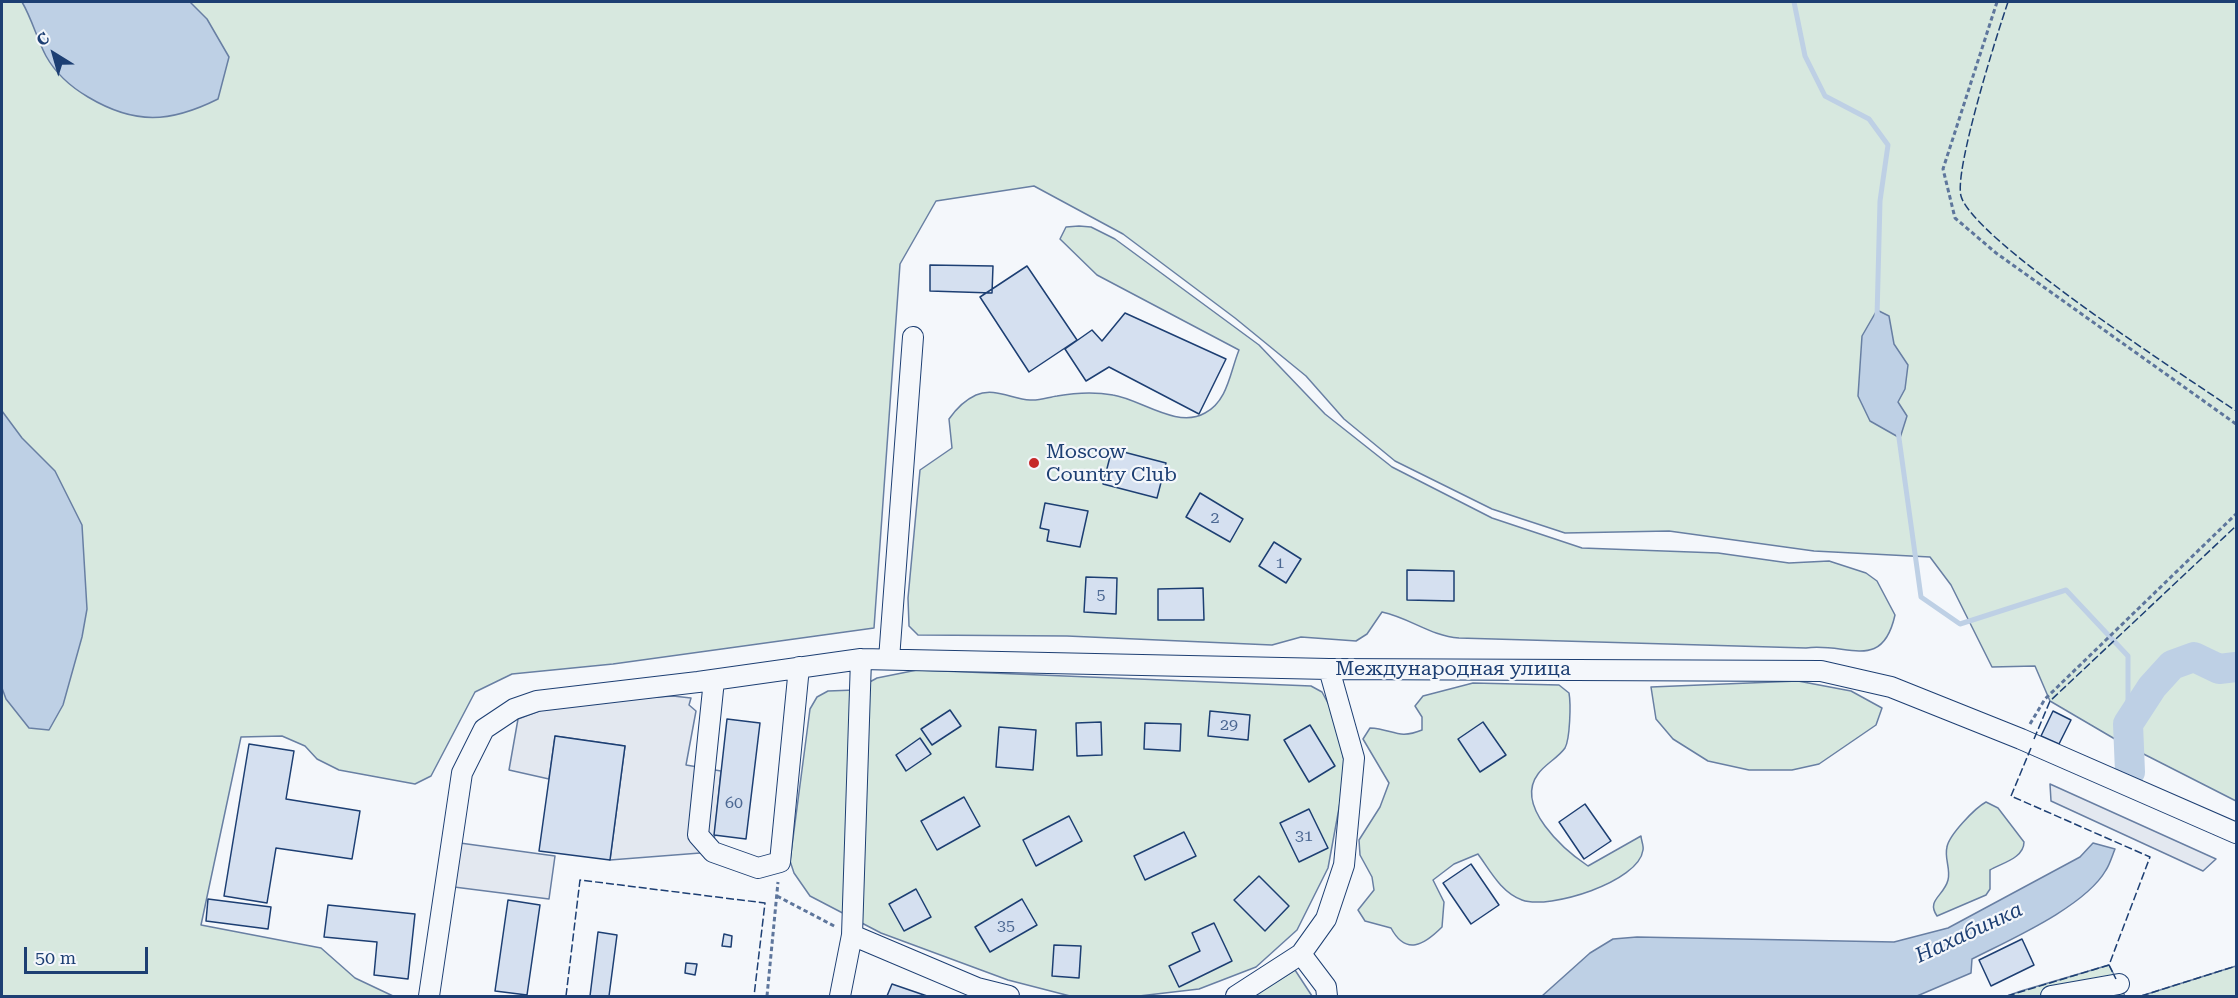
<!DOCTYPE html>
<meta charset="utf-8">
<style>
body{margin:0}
#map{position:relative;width:2238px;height:998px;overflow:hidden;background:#f4f7fb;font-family:"Roboto Serif",serif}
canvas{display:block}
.frame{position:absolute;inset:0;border:3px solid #1d3f73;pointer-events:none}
.north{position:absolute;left:24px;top:24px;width:60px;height:60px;-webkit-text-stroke:4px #f4f7fb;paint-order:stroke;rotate:323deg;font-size:16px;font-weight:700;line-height:24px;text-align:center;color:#1d3f73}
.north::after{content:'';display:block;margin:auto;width:21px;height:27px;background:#1d3f73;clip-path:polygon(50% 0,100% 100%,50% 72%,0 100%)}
.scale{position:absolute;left:24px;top:947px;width:124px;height:27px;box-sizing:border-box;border:3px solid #1d3f73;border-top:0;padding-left:8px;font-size:18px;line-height:21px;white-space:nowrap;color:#1d3f73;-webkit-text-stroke:4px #f4f7fb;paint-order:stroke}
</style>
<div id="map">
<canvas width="2238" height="998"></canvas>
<div class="frame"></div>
<div class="north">С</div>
<div class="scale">50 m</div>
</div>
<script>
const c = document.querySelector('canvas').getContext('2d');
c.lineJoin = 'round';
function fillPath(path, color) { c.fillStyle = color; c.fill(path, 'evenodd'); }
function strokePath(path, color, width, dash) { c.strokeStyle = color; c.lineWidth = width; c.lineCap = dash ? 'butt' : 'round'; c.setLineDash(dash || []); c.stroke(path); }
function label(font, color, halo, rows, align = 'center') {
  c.font = font + ' "Roboto Serif",serif'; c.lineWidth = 4.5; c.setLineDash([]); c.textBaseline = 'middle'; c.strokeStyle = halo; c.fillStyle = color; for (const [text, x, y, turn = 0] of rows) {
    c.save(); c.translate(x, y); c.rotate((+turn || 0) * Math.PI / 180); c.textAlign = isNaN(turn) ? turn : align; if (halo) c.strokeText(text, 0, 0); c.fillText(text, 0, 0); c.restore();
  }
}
const green = new Path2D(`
 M2,2H2236V801L2120,742L2050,701L2035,666L1992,667L1951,585L1930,557L1814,551L1669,531L1565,533L1492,509L1395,461L1344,419L1306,376L1235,318L1123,234L1034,186L936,201L900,264L874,628L613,664L512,674L475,692L431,776L415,784L339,770L317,759L305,746L282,736L241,737L201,925L321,948L355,978L393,996H2Z
 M1079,226L1091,227L1115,239L1259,345L1325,414L1392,467L1492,518L1582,548L1718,553L1789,563L1829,561L1866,573L1877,581L1895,615C1882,673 1847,642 1806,648L1459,638C1431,636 1410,618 1382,612L1367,634L1356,641L1301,637L1272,645L1067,636L918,635L909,626L908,598L920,470L952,448L949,419C956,409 965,400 976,395C994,387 1012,399 1030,400C1039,401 1049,397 1057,396C1074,393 1096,392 1113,395C1140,399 1177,429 1205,413C1228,401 1230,372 1239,350L1097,275L1060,239L1066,227Z
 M917,670L1311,686L1322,692L1335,716L1346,770L1328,868L1297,930L1256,967L1199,989L1139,996H1070L1008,980L881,933L810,896L794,873L790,861L810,709L817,697L828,691L855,690L877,678Z
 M1798,681L1851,691L1882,708L1876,725L1819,764L1792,770H1749L1708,761L1673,739L1656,719L1651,687Z
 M1473,683L1559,685L1569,693C1571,704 1570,739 1565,748C1558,758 1545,764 1538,774C1514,806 1564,850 1588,866L1641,836C1641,840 1644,846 1643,850C1639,882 1549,910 1522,900C1501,892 1491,872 1478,854L1454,864L1433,880L1444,902L1442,927C1424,945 1406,956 1391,928L1365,921L1358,910L1374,890L1372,877L1360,855L1359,840L1380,807L1389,783L1363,739L1370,728C1393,729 1398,740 1422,730V717L1415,706L1423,696Z
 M1986,802L1998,808L2024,842C2024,858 2002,863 1990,870V889L1986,895L1937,916C1926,900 1944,896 1948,880C1951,869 1944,858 1947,847C1949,835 1975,808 1986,802Z
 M2109,965L2125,996H2007L2021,991Z
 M2236,966V996H2141Z
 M1295,970L1312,996H1253Z`);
const parking = new Path2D(`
 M673,696L691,698L689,705L696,711L686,765L721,771L713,852L610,860L625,746L555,736L549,779L509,770L518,719L560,703Z
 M2050,784L2216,859L2203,871L2051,801Z
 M460,843L555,856L549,899L454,887Z`);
const water = new Path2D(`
 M22,2H190L207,19L229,57L218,99C170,123 135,125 88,97C71,87 56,74 46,56C37,39 32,19 22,2Z
 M1877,310L1889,316L1894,344L1908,365L1905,389L1898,402L1907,416L1900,438L1870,421L1858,396L1862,336Z
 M2,411L22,438L55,471L82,525L87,609L82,637L63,705L49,730L29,728L6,699L2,688Z
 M2093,843L2115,849C2112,856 2110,864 2106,870C2085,907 2009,940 1972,959L1971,973L1917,996H1542L1590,953L1613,939L1637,937L1894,942L1948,928L2080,857Z`);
const stream = new Path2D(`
 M1794,2L1805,56L1825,96L1869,119L1888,145L1880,201L1877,317
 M1898,431L1921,597L1960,624L2066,590L2128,656V724`);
const river = new Path2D(`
 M2130,772L2128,724L2152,687L2172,665L2194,657L2219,669L2236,667`);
const building = new Path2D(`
 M930,265L993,266L992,293L930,291Z
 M1027,266L1077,340L1029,372L980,297Z
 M1125,313L1226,359L1199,414L1109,367L1086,381L1065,349L1092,330L1102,341Z
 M1112,449L1166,463L1157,498L1103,484Z
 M1200,493L1243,519L1230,542L1186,517Z
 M1045,503L1088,511L1080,547L1047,541L1049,530L1040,528Z
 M1274,542L1301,559L1286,583L1259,566Z
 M1407,570L1454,571V601L1407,600Z
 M1086,577L1117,578L1116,614L1084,612Z
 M1203,588L1204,620H1158V589Z
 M950,710L961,726L932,745L921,729Z
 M1210,711L1250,715L1248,740L1208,736Z
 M2053,711L2071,720L2059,744L2041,736Z
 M727,719L760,723L746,839L714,835Z
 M1101,722L1102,755L1077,756L1076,723Z
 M1483,722L1506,755L1480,772L1458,739Z
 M1145,723L1181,724L1180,751L1144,749Z
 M1310,725L1335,766L1309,782L1284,740Z
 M999,727L1036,730L1033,770L996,767Z
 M555,736L625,746L610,860L539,851Z
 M920,738L931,754L906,771L896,755Z
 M249,744L294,751L286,799L360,811L352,859L276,848L267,903L224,896Z
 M964,797L980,826L937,850L921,821Z
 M1585,804L1611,841L1584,859L1559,822Z
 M1309,809L1328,848L1299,862L1280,823Z
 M1069,816L1082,841L1036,866L1023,840Z
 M1184,832L1196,856L1145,880L1134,856Z
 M1471,864L1499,905L1471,924L1443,883Z
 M1259,876L1289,906L1265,931L1234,900Z
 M916,889L931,917L904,931L889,904Z
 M208,899L271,907L268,929L206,921Z
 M1022,899L1037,925L990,952L975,927Z
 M508,900L540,905L527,995L495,991Z
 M328,905L415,914L408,979L374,975L377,942L324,937Z
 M1214,923L1232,961L1179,987L1169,966L1200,951L1192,933Z
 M598,932L617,935L609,996H590Z
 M724,934L732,936L731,947L722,946Z
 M2022,939L2034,965L1991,986L1979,960Z
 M1054,945L1081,946L1079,978L1052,976Z
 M686,963L697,964L695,975L685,973Z
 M892,984L927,996H887Z`);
const path = new Path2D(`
 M1997,2L1943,169L1955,218L1996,253L2236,424
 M2030,724L2045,699L2236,514
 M777,896L836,927
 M767,996L778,882`);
const minor = new Path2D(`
 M889,659L913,337
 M714,680L698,835L713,852L758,868L780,862L799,667
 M852,935L977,988L1009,996
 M1301,954L1326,987L1327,996
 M429,996L462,773L484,729L514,709L537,701L698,682L861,659L1329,669L1821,671L1891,687L2021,739L2236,833
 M840,996L852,935L861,659
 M1236,996L1301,954L1326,919L1344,865L1354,758L1329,669
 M2051,996L2119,984`);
const fence = new Path2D(`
 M2008,2C1997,34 1954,170 1961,196C1973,240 2189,379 2236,411
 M2034,739L2050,701L2236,526
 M2031,748L2011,796L2150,857L2109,965L2116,979
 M566,996L580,880L765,903L754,996
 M2007,996L2109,965
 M2141,996L2236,966`);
const markers = [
 [1034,463,6,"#c62828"]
];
const numberNames = [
 ["2",1215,518],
 ["1",1280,563],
 ["5",1101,595],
 ["29",1229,725],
 ["60",734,803],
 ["31",1304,836],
 ["35",1006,926]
];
const poiNames = [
 ["Moscow",1046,452],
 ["Country Club",1046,475]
];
const streetNames = [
 ["Международная улица",1453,669]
];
const waterNames = [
 ["Нахабинка",1969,933,-25]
];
fillPath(green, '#d7e8df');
strokePath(green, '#687fa3', 1.5);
fillPath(parking, '#e3e8f0');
strokePath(parking, '#687fa3', 1.5);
fillPath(water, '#bed0e5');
strokePath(water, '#687fa3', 1.5);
strokePath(stream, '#bed0e5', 5);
strokePath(river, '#bed0e5', 30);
fillPath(building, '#d5e0f0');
strokePath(building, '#1d3f73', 1.5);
strokePath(minor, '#1d3f73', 22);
strokePath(path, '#5e769c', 3, [4.5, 3]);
strokePath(minor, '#f4f7fb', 20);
strokePath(fence, '#1d3f73', 1.5, [8, 3]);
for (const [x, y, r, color] of markers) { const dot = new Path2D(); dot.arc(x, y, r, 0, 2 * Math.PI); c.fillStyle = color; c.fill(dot); strokePath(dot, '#f4f7fb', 2); }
label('16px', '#4b6792', null, numberNames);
label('20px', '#1d3f73', '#f4f7fb', poiNames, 'left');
label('20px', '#1d3f73', '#f4f7fb', streetNames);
label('italic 21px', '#1d3f73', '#f4f7fb', waterNames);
</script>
